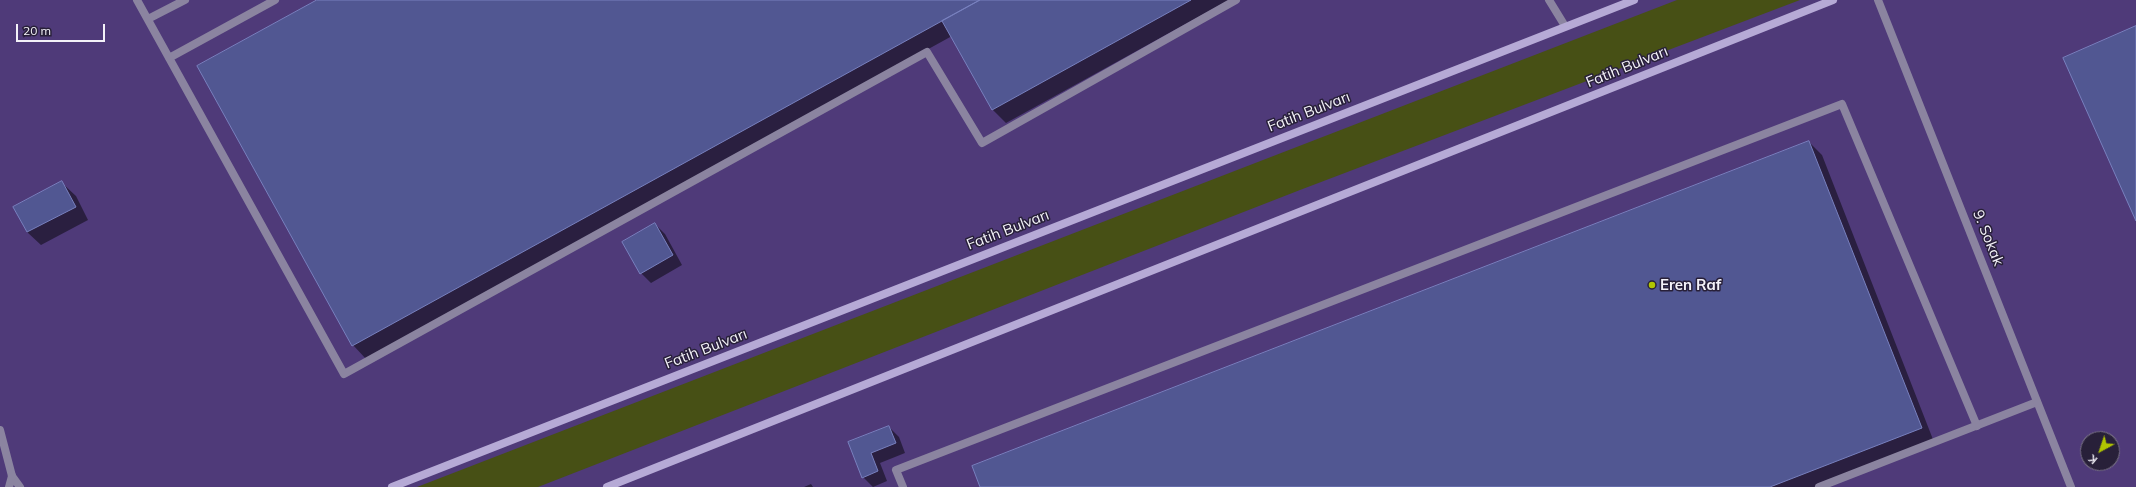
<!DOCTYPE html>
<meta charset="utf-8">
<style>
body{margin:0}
#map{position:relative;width:2136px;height:487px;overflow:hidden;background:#443269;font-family:Mulish,sans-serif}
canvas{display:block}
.north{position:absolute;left:2080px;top:431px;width:40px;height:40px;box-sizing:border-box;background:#282039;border:1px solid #7a7486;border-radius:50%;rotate:220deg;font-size:11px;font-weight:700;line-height:16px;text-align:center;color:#f4f2f9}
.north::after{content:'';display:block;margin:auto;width:14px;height:18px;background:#b0c501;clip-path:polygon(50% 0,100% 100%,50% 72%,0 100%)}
.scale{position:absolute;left:16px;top:24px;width:89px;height:18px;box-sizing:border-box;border:2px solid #f4f2f9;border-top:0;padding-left:5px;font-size:12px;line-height:14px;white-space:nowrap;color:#f4f2f9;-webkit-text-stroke:3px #282039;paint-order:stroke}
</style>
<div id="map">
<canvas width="2136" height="487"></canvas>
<div class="north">K</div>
<div class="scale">20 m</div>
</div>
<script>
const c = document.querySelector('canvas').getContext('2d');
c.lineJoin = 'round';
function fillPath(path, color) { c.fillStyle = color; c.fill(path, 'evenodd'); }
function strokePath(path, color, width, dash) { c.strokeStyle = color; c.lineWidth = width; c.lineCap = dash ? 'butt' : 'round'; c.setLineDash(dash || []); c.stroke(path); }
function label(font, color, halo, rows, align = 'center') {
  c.font = font + ' Mulish,sans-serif'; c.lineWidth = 3; c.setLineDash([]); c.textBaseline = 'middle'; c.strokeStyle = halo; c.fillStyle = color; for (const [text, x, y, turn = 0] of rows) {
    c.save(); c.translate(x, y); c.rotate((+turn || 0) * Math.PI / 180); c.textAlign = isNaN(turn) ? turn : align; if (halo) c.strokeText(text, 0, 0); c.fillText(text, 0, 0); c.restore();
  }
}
const built = new Path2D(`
 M0,0H2136V487H0ZM2088,439H2112V463H2088Z`);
const green = new Path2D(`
 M1677,0H1800L1300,190L538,487H417Z`);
const shadow = new Path2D(`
 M319,0H1229L1006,123L992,109L952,36L366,359L353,345Z
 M1809,142L1822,155L1934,442L1817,487H981Z
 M62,183L76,196L88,220L41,245L27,232L15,207Z
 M655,224L665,234L682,265L651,283L641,273Z
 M889,427L899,437L905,453L880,463L887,481L873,487L863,477L849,442Z
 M811,484L813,487H804Z`);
const building = new Path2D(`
 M317,0H980L352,346L197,66Z
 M980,0H1191L992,110L942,21Z
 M2136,26V221L2063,58Z
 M1809,141L1922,428L1770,487H980L972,466Z
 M62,181L76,207L27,232L13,207Z
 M655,223L673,255L640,274L622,242Z
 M889,426L896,443L871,453L878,471L862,478L848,442Z`);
const service = new Path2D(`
 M137,0L344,374L927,52L982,143L1236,0
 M1549,0L1565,26
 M148,19L185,0
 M169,58L275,0
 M903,487L896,470L1842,104L1977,426
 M1819,487L2037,402`);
const minor = new Path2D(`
 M1878,0L2071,487
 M12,476L20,487
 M9,487L12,476`);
const tertiary = new Path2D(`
 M0,430L12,476`);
const secondary = new Path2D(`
 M392,487L1634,0
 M607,487L1833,0`);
const markers = [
 [1652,285,4,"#b0c501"]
];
const streetNames = [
 ["Fatih Bulvarı",1627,67,-22],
 ["Fatih Bulvarı",1309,112,-21],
 ["Fatih Bulvarı",1008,230,-21],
 ["9. Sokak",1988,238,68],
 ["Fatih Bulvarı",706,349,-21]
];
const poiNames = [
 ["Eren Raf",1660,285]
];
fillPath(built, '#4f3a79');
fillPath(green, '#475015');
fillPath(shadow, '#0007');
fillPath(building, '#515792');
strokePath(building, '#7880be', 1);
strokePath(service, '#8b84a0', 8);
strokePath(minor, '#8b84a0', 8);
strokePath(tertiary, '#8b84a0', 8);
strokePath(secondary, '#b6aad6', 8);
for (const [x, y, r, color] of markers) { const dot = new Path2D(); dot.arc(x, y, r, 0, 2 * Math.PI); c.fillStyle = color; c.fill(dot); strokePath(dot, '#282039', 1.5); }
label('15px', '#f4f2f9', '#282039', streetNames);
label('bold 15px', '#f4f2f9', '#282039', poiNames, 'left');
</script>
